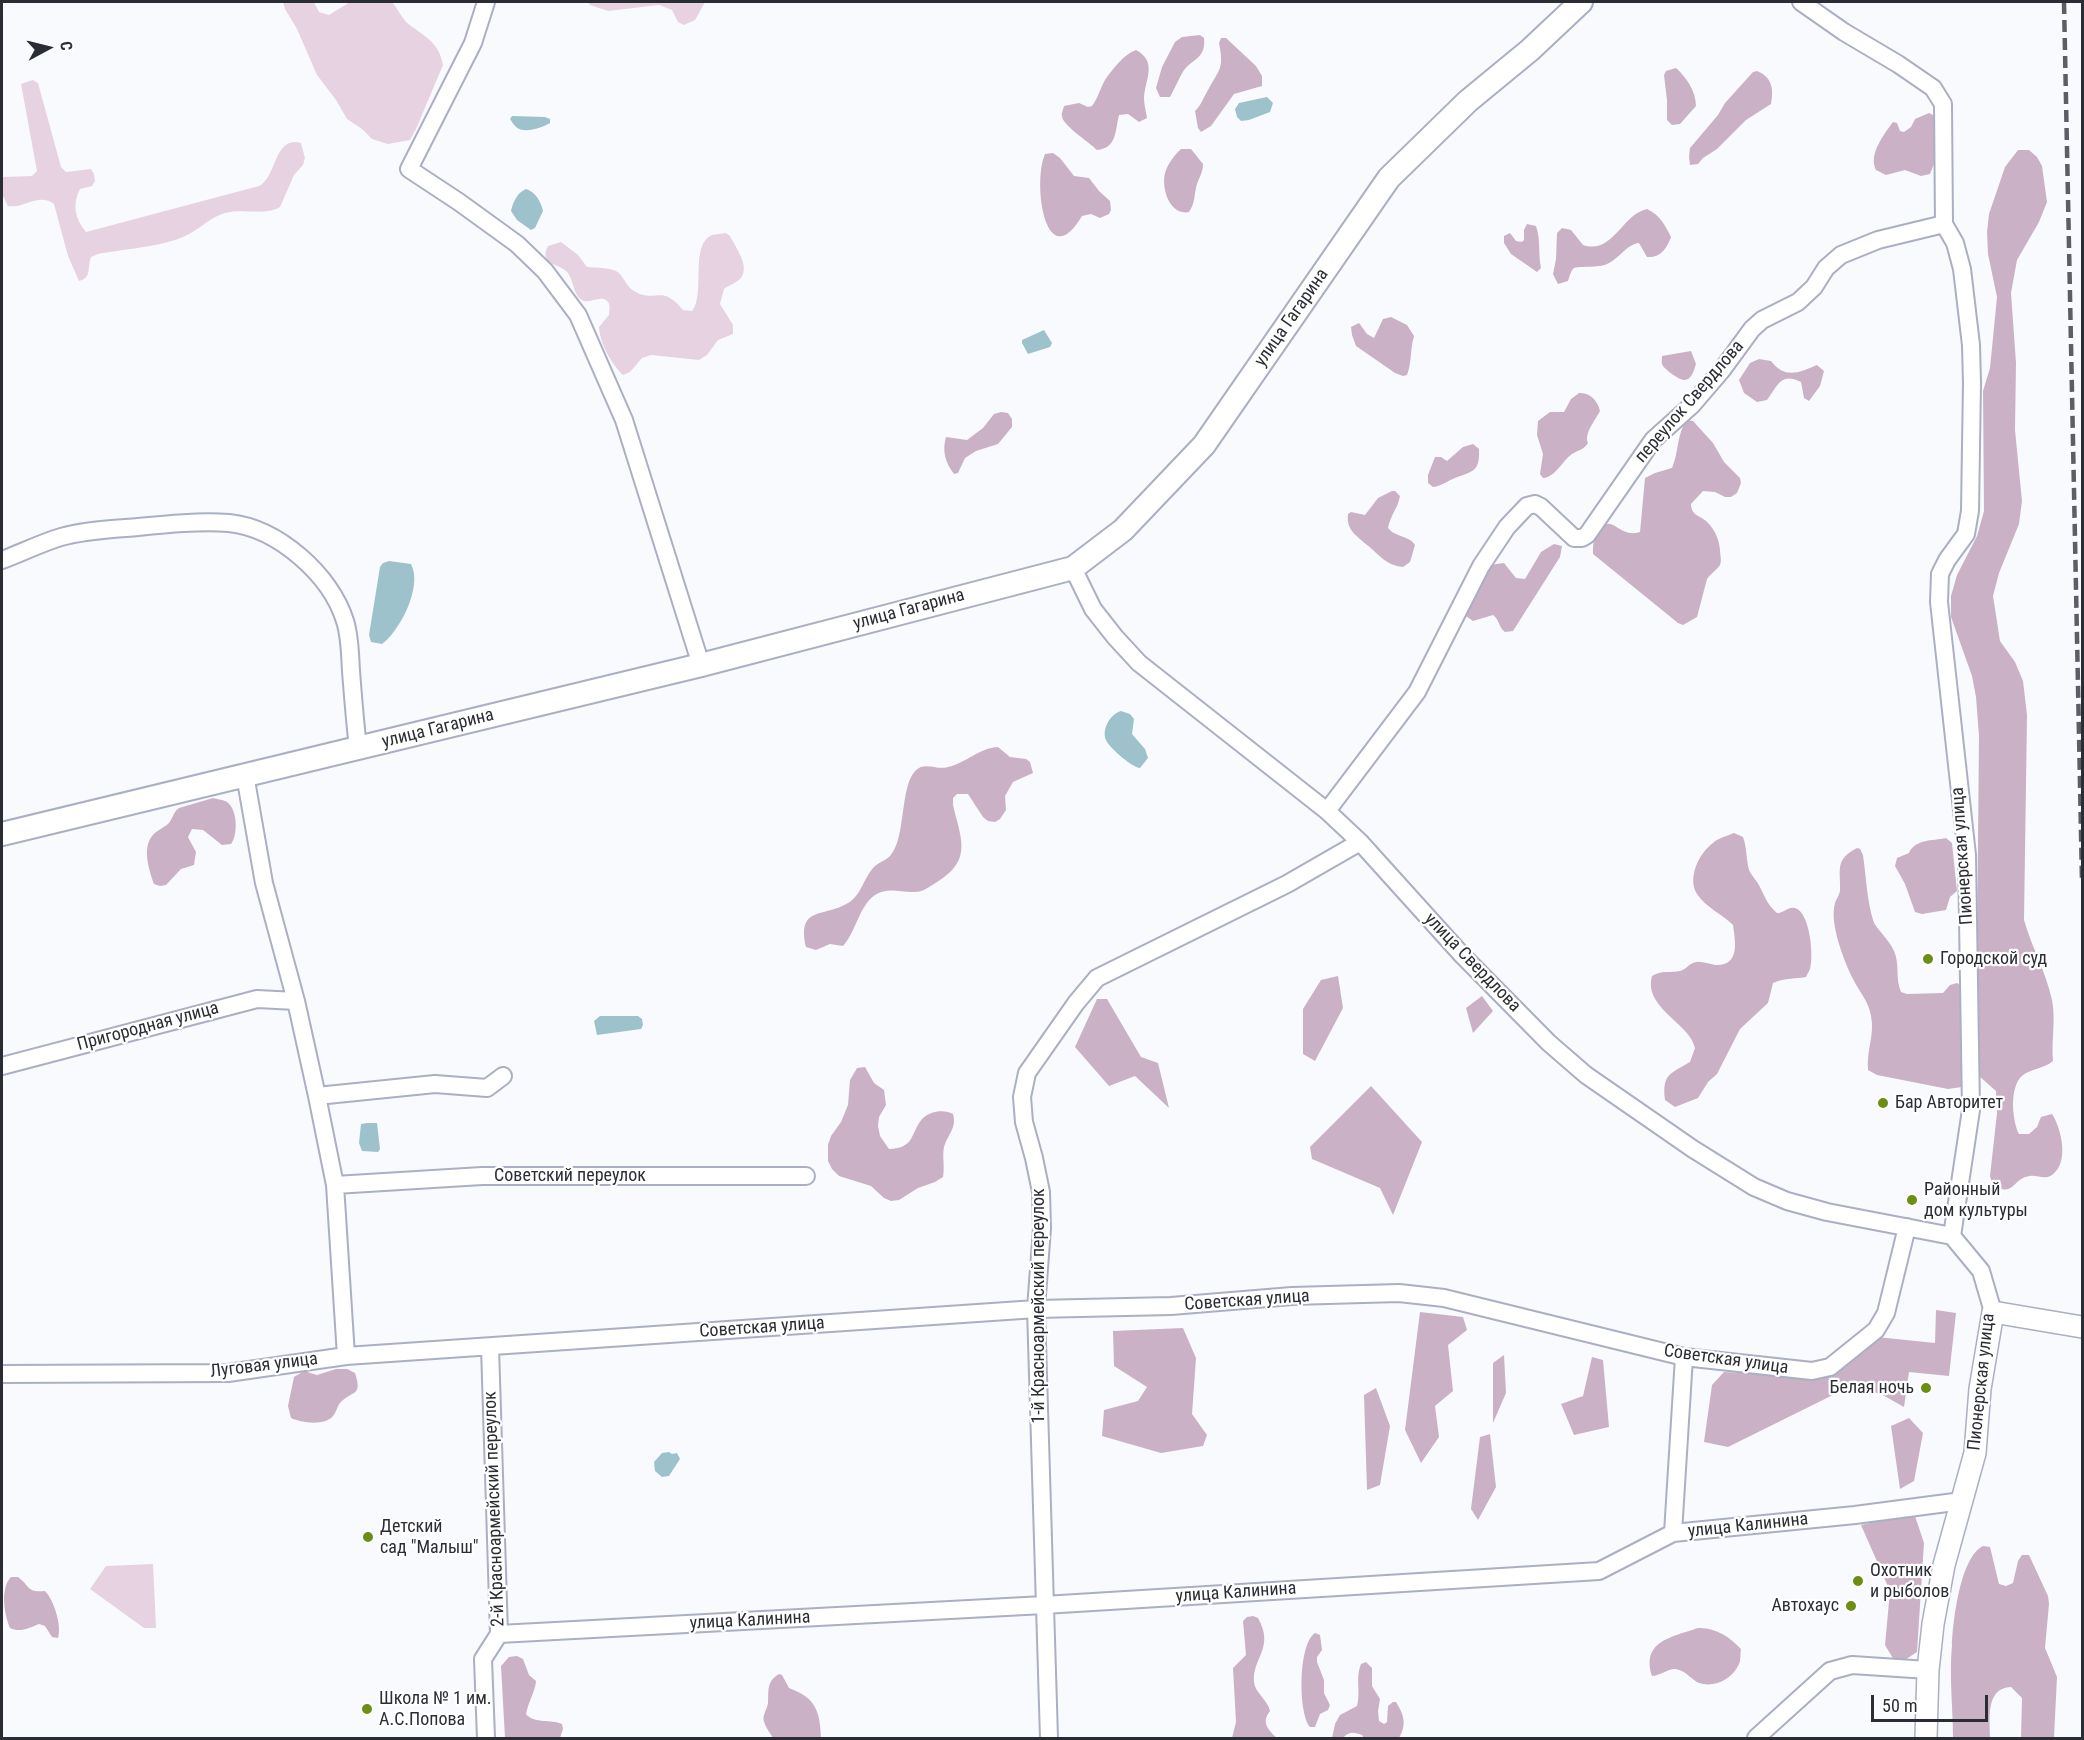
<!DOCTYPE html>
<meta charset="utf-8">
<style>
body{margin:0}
#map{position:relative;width:2084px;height:1740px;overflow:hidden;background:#f9fafe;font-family:"Roboto Condensed",sans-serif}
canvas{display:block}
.frame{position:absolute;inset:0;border:3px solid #2b2d35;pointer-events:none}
.north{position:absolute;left:18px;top:18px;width:60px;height:60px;-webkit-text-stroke:4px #fff;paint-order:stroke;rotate:83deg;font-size:16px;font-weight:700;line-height:24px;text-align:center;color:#2b2d35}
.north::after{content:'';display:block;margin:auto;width:21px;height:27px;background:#2b2d35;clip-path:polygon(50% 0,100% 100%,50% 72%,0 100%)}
.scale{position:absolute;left:1871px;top:1695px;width:117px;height:27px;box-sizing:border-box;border:3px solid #2b2d35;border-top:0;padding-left:8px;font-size:18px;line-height:21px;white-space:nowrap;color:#2b2d35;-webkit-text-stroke:4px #fff;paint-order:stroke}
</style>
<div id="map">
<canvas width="2084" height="1740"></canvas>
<div class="frame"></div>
<div class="north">С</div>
<div class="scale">50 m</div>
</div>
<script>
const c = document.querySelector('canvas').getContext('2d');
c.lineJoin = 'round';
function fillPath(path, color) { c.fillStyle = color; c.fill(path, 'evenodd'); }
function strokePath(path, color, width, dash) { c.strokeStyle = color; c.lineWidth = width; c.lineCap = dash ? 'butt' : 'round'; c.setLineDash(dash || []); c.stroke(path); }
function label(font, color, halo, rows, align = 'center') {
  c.font = font + ' "Roboto Condensed",sans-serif'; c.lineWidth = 4.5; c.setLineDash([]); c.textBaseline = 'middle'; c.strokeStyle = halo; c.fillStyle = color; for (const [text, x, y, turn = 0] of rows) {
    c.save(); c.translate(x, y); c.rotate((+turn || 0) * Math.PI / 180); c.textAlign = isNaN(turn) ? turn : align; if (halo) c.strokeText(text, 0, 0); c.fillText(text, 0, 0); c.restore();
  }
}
const green = new Path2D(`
 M283,2H314L319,12L329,15L350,2H392C397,8 401,16 406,22C423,36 439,41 443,65L416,129L410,140L388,144L372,139L362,129L347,119L336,100L317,75L297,29L285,9Z
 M588,2H705L695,20L684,25L678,22L672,10L659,5L608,11L590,5Z
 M33,80L38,83L61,167L66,172L91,169L94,174L95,181L92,186L80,189C72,204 75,219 86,232L259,186C277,177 274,135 301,143L305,158L303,165L294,175L280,207C266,216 242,208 225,213C210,217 199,230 185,236C162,247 123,249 98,254L91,257C87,268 92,278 79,281L68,256L54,204C39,192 24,209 8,206L2,194V177L32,176L37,171L21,84Z
 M726,233L730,236C736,248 750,266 741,278C737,283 729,285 724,289L720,304L733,325V334L718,340L707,355L699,360L651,355L642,358L630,372L623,375C611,363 600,344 599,327L609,315C609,310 611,304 607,301C601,295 591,303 584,301C573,297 574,280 567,272C559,263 538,265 548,246L561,242L578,255L587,267C596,268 612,267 619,273C624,278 627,287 634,291C656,304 661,283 683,310L692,311C706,294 689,245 712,235C716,234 722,234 726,233Z
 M153,1564L156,1628H144L90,1589L106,1566Z`);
const forest = new Path2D(`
 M1200,35L1204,38C1206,58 1194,58 1184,70C1179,78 1175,88 1170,97H1160L1156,88L1162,67L1175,42L1182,37Z
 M1221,38H1226L1256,66L1262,76V86L1234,94L1211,126L1201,132L1198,128L1195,111C1202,104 1203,98 1208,90C1220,68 1224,69 1219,43Z
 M1136,50C1158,62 1145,79 1144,98C1144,105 1146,111 1147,118L1139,122L1128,114L1119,115C1115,131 1117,148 1097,150C1089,142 1062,125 1062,116C1061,114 1064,107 1064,106L1079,103L1088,107L1092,106C1098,98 1100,89 1105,80C1112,70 1124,54 1136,50Z
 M1676,68C1686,77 1696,91 1696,106L1680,124L1672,125L1667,120V100L1664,75L1666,71Z
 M1757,71C1772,77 1774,89 1771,104L1746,120L1717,149L1703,158L1698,164L1690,165L1689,157L1690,148L1718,115L1725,103L1753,72Z
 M1929,113L1933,115L1935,119L1936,159L1930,174L1921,176L1905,170L1886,175L1876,170C1868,155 1884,134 1893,122L1897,123L1900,131L1904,132L1911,127L1915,119Z
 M1181,149H1191L1203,164C1203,174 1198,178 1196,188C1194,197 1195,203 1189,212C1170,216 1161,189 1165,173C1167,165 1175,154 1181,149Z
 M2018,150H2029L2037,157L2042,166L2047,202L2039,222L2017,260L2011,293L2016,363L2015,430L2022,501L2019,524L1999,573L1993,596L2000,641L2015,662L2023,681L2027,715L2024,920C2032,948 2046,972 2052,1000C2056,1020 2051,1041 2053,1061C2043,1069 2031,1069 2023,1075C2009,1086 2012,1120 2019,1134H2029L2037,1127L2041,1117L2052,1114C2061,1128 2070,1162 2052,1175C2045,1180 2038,1175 2030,1176C2012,1178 2016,1197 1993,1186L1990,1176L1997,1113L1996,1091L1979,1076L1976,1053L1979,736L1976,697L1972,676L1951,617V596L1957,575L1977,536L1984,511L1983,391L1990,368L1997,297L1988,254L1987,232L1989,214L2005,167Z
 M1053,153L1060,158L1074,176L1089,178L1099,191L1110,201L1111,210L1109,214L1100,218L1091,214L1082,216C1046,277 1032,184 1045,154Z
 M1647,209C1660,215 1665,225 1671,237C1667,248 1661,258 1647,257L1639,243C1627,244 1619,259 1607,264C1599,268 1577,266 1574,268C1571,270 1569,278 1568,281L1558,284L1553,274L1556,259L1557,233L1562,228L1571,230L1583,245C1613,255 1622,214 1647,209Z
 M1527,224L1536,226C1541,240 1538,254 1541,268L1537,272L1511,254L1504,243V236L1510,233L1516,241L1522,242L1524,240V230Z
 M1391,317L1407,325L1414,336C1410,349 1412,362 1407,375L1403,376L1395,373L1356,346L1352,335L1351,327L1359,323L1367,334L1374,338L1383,319Z
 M1691,351L1696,364C1694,370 1692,379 1685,380C1680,381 1666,370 1663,366C1661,363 1662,360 1662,356Z
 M1759,359L1771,361C1785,379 1798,373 1817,365L1824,371L1820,386L1809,401L1804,398L1801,382C1781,372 1778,385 1767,400L1757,402L1744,393L1739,380L1750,363Z
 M1579,393C1590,392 1598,401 1600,411C1595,421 1584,433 1588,443C1584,450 1578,450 1572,454C1562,461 1556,477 1543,478L1540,474L1543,454L1537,435L1538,421L1550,412H1564L1571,399Z
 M1001,412L1008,413L1012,419V427L998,444L976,451L965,458L958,473L954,474C945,462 942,451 946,437L967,440L983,428L994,414Z
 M1686,420L1693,421L1713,443L1724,462L1740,478L1741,483L1737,493L1731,497H1725L1715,492L1703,491L1691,504C1691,517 1702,515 1709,524C1716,532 1719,540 1720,550C1720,555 1722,560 1720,565C1717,570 1710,574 1707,579L1697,617L1683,625L1678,623L1593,554C1593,544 1593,540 1599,531C1612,511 1618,539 1640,532L1645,478L1655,473L1672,468C1679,452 1676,439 1686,420Z
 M1473,444L1479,449C1480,472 1473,471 1455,478C1447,481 1442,486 1433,487L1428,483V475L1435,457H1441L1447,461L1463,447Z
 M1392,491H1395L1400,496C1398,508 1390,516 1388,528C1395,537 1410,536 1415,545L1410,562L1403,567C1385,565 1380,555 1367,545C1356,535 1346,530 1348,514L1351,512L1365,515L1378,498Z
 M1554,544L1562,546L1560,557L1513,631L1505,632C1499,628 1499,619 1493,615L1473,621L1466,616L1465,604L1490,565L1504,563L1516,578L1525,579L1541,552Z
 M998,747L1010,757L1026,759L1030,762L1033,773L1013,782L1005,796L1006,810L1000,819L995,822L988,821L983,817L968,794H957L953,798V805C961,839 973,860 937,882C929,887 922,893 912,892C898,892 888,887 875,895C859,906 856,932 843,946L830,944L816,950L806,947C797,905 824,918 848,903C862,895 864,876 875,866C880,862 886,860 890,856C908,837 898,776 921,767C929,764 939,770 948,767C966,763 979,748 998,747Z
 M213,798C217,799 224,800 227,802C238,810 238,835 231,844L222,845L203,830L192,829L188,837L196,852L194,865L181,869L166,885L160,886L154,884C149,870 142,849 152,836C156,831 163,828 168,824C173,819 173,812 179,808Z
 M1734,833L1743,837C1747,848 1746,858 1749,870C1751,874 1754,878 1757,882C1764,893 1766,904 1777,913C1783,913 1789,906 1795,908C1810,912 1814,956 1810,969C1809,972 1807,974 1806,977C1794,979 1783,978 1773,983L1768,1003L1740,1029L1717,1074L1708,1082L1698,1098L1675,1107L1665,1100C1662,1074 1670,1074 1690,1062L1695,1048C1690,1023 1643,1008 1652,976C1661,970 1671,973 1680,971C1686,970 1689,963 1696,962C1702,961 1709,964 1715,965C1741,966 1735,941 1733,925C1722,914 1705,907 1697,894C1687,878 1699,853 1713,843C1718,838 1727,836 1734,833Z
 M1946,838L1952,843L1957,891L1950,897L1946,910L1922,914L1915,912L1905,884L1895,866L1897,858L1909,853C1915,839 1932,841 1946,838Z
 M1857,848L1860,849L1863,855C1866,876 1867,900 1873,920C1875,928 1889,939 1894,951C1900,964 1895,978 1901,992L1907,994L1943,993L1950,985L1957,983L1960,985L1964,991V1080L1962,1087L1948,1089L1877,1075L1868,1070C1866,1051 1875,1035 1871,1016C1869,1002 1859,991 1853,979C1844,961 1829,923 1835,903C1836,899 1839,896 1840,891C1841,870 1834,860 1857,848Z
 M1338,976L1343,1008L1315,1061L1303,1054V1009L1321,980Z
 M1482,996L1493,1011L1473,1033L1466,1008Z
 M1097,999H1107L1141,1057L1158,1063L1169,1108L1135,1076L1109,1086L1075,1047Z
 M865,1067L874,1083L884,1090L886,1105L879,1117L878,1126L880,1136L889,1149C915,1148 910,1134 922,1119C930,1111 944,1109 953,1114C957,1128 948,1134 944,1147C942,1156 945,1166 943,1177L935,1182L918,1188L899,1200L891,1201L884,1198L871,1186L839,1176L832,1169L828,1161V1145L831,1136L841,1122L848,1105L850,1080L857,1068Z
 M1371,1086L1422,1142L1393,1215L1380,1188L1312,1159L1310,1147Z
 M1936,1310L1956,1313L1949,1376L1909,1372L1904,1407L1879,1393L1841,1391L1728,1447L1704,1442L1712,1385L1724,1372L1821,1378L1877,1337L1935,1343Z
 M1420,1312L1463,1317L1467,1330L1448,1345L1453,1391L1435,1406L1439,1437L1421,1463L1405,1430Z
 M1183,1328L1196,1358L1192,1414L1207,1435L1203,1446L1161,1453L1102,1436L1104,1410L1138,1401L1147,1387L1114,1366L1113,1331Z
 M1504,1355L1506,1393L1493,1423V1363Z
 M1592,1357L1603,1360L1609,1427L1574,1435L1561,1404L1583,1396Z
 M336,1369H347L355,1373C363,1397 352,1390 340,1403C337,1407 336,1413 333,1416C325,1426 301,1423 291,1418L288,1406L294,1377L304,1371L317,1375Z
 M1376,1388L1390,1426L1380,1485L1367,1490L1364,1395Z
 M1909,1418L1923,1433L1914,1481L1900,1489L1891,1426Z
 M1490,1434L1496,1487L1478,1520L1471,1509L1480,1437Z
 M1914,1513L1924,1543L1917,1652L1897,1665L1885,1645L1890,1591L1861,1525Z
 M1983,1546L1990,1547L1999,1584L2006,1586L2013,1583L2018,1561L2022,1555H2029L2048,1596L2049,1604L2045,1648L2057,1677L2054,1738H2021L2022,1698L2011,1687C1985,1688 1990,1720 1990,1738H1953C1953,1708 1949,1676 1952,1645C1953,1622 1960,1557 1983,1546Z
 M11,1577H18C30,1586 27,1593 45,1591C54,1600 62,1626 58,1638L52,1637L45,1626L39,1624C29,1628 20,1633 10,1628C4,1614 0,1588 11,1577Z
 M1253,1616L1258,1618C1275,1648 1252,1658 1254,1682C1255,1693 1268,1700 1270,1711C1261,1722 1268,1730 1277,1738H1232L1236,1722L1233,1668L1246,1655L1243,1621L1247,1617Z
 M1698,1628C1715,1627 1730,1637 1741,1649C1740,1654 1741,1660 1739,1664C1733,1679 1714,1688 1699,1683C1692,1680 1687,1672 1679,1670C1671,1666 1661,1676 1652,1676C1641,1641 1672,1637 1698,1628Z
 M1315,1633L1320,1635L1322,1650L1317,1657V1662L1324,1680V1693L1330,1705L1328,1710L1320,1714L1315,1727H1310C1298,1713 1298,1644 1315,1633Z
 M517,1656L523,1659L529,1675L536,1681C536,1689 528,1703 526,1714C534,1724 551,1719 562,1724L563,1729L560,1738H505L501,1666L509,1657Z
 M1366,1662L1372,1668V1686L1380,1699L1378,1711L1379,1721L1384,1724L1387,1722L1388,1706L1393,1702H1396C1404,1715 1407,1724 1399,1738H1364L1362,1735C1354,1732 1349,1731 1343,1738H1332L1335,1724L1340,1715L1357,1706C1361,1692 1355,1678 1361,1664Z
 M779,1674L782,1675L789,1688C816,1698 820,1711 821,1738H773C770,1733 766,1728 764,1722C762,1715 767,1710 768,1703C769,1690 766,1682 779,1674Z`);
const water = new Path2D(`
 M1267,97L1273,103L1270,112L1249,120L1241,121L1237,117L1235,109L1239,103Z
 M512,116L545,117L550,119V123C542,128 524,134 516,127C514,125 512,122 510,119Z
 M526,189C536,192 541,202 543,211L535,228L531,230L517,220L511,211C513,202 517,193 526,189Z
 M1044,330L1052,343L1050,347L1028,354L1022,343V340Z
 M389,561L411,564C423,586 400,631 382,644L371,642L369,635L380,567L383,563Z
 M1121,711L1130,714L1134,719L1132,734L1145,749L1148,758L1140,768C1132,767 1112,750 1107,742C1100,731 1110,714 1121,711Z
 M600,1016H638L642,1019L643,1025L641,1029L597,1035L594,1021Z
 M367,1123H377L380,1149L378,1152L362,1151L359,1143L361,1124Z
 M669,1452L672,1454L677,1453L680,1459L669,1476L662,1477L655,1471L654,1462L662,1453Z`);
const minor = new Path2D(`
 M486,2L473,43L409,169L459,202L517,244L545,271L578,315L624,420L701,665
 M1801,2L1844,32L1898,64L1933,88L1943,104L1944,224L1955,243L1962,269L1971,345L1972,383L1970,511L1966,534L1947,560L1940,574L1939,602L1967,855L1971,1110L1952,1236L1981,1271L1993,1312
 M2,560C21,553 41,543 61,537C85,530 113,529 138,527C168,524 199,521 229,523C278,528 331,575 345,621C350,636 350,655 351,671C353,697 355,722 358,748
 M1073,568L1093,609L1115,637L1139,663L1327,811L1360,842L1462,955L1549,1043L1586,1075L1693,1149L1754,1187L1787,1201L1827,1212L1952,1236
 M245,775L264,883L296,1001L317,1096L335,1185L346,1356
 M1327,811L1417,692L1481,566L1507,527L1527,506L1535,504L1541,507L1574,538H1582L1587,535L1653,440L1692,405L1722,370L1752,329L1762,320L1798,302L1814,287L1826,268L1841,255L1878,240L1944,224
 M2,1066L257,999L296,1001
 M317,1096L435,1084L487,1088L503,1076
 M335,1185L482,1176H806
 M2,1374L228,1373L346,1356L1036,1309L1171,1306L1292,1296L1399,1293L1444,1298L1684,1357L1812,1371L1830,1367L1876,1330L1886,1313L1907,1227
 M1673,1533L1684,1357
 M499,1634L1044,1605L1599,1571L1673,1533L1855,1515L1962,1501
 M486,1738L483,1659L499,1634L490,1347
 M1049,1738L1036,1309L1042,1228L1041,1192L1034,1158L1024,1122L1022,1097L1027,1073L1076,1003L1097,978L1287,884L1360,842
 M1756,1738L1830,1671L1852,1665L1928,1670`);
const tertiary = new Path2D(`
 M1926,1738L1928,1670L1933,1624L1944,1565L1975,1453L1980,1389L1993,1312L2082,1327`);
const secondary = new Path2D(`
 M2,834L701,665L1073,568L1123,530L1204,445L1389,178L1468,101L1530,50L1581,2`);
const rail = new Path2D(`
 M2064,2L2082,881`);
const markers = [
 [1928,959,6,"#6c8e14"],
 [1883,1103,6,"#6c8e14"],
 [1912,1200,6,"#6c8e14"],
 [1926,1388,6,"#6c8e14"],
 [368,1537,6,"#6c8e14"],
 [1858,1581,6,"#6c8e14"],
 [1851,1606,6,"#6c8e14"],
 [367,1709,6,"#6c8e14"]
];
const streetNames = [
 ["улица Гагарина",1292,318,-55],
 ["переулок Свердлова",1690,402,-49],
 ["улица Гагарина",909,610,-15],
 ["улица Гагарина",438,729,-14],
 ["Пионерская улица",1963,856,-94],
 ["улица Свердлова",1472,963,46],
 ["Пригородная улица",148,1027,-15],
 ["Советский переулок",570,1176],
 ["Советская улица",1247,1301,-4],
 ["1-й Красноармейский переулок",1039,1306,-90],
 ["Советская улица",762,1328,-4],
 ["Советская улица",1726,1360,8],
 ["Луговая улица",264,1366,-7],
 ["Пионерская улица",1982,1382,-84],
 ["2-й Красноармейский переулок",495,1509,-92],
 ["улица Калинина",1748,1526,-6],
 ["улица Калинина",1236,1593,-4],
 ["улица Калинина",750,1621,-3]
];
const poiNames = [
 ["Городской суд",1940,959],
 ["Бар Авторитет",1895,1103],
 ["Районный",1924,1190],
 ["дом культуры",1924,1211],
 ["Белая ночь",1914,1388,"right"],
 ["Детский",380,1527],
 ["сад \"Малыш\"",380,1548],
 ["Охотник",1870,1571],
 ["и рыболов",1870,1592],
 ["Автохаус",1839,1606,"right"],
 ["Школа № 1 им.",379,1699],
 ["А.С.Попова",379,1720]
];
fillPath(green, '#e7d2e2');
fillPath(forest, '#cbb1c5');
fillPath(water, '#9ec2cb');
strokePath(minor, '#aaafc3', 20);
strokePath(tertiary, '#aaafc3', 24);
strokePath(secondary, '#aaafc3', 26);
strokePath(minor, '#fff', 16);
strokePath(tertiary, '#fff', 21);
strokePath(secondary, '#fff', 22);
strokePath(rail, '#5c5e65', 4.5, [12, 6]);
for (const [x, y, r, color] of markers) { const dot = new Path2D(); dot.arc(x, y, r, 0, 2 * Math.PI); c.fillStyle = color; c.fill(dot); strokePath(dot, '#fff', 2); }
label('18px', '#2b2d35', '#fff', streetNames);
label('18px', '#2b2d35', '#fff', poiNames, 'left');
</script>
